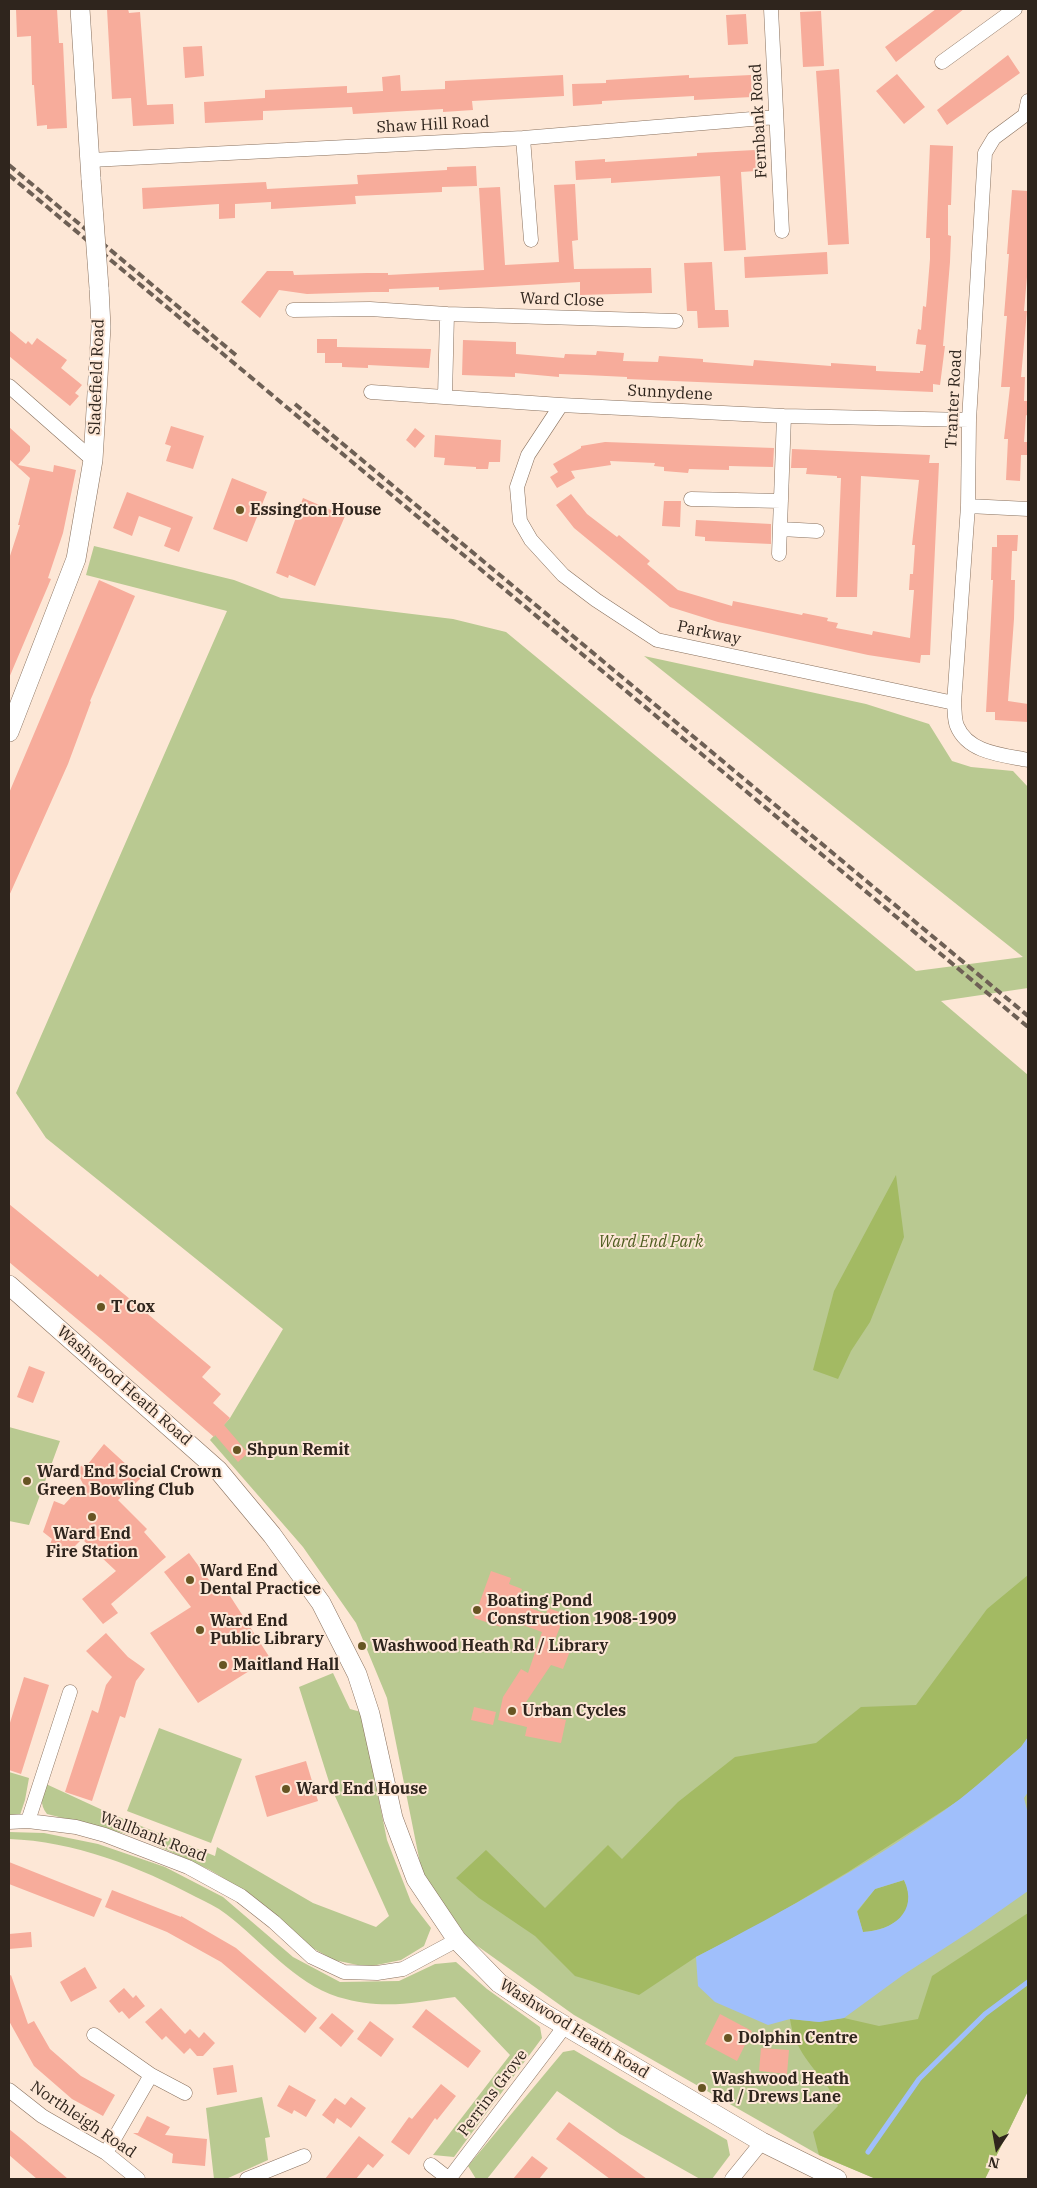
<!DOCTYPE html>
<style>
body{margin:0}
#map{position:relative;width:1037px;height:2188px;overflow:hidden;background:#fde7d6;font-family:"IBM Plex Serif",serif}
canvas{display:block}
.frame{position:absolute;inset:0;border:10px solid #2f251d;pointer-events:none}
.north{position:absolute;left:972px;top:2123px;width:50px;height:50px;-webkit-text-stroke:4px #fde7d6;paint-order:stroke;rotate:192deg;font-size:14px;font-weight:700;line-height:20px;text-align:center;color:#2f251d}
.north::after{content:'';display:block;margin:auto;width:18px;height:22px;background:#2f251d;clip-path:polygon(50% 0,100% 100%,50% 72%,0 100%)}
</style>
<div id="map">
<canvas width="1037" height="2188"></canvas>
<div class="frame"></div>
<div class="north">N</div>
</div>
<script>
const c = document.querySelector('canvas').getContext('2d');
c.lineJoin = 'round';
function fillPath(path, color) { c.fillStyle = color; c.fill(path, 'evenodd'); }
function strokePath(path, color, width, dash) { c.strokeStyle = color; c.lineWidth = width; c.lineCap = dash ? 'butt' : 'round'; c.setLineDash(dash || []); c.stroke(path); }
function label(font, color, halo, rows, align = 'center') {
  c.font = font + ' "IBM Plex Serif",serif'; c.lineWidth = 4; c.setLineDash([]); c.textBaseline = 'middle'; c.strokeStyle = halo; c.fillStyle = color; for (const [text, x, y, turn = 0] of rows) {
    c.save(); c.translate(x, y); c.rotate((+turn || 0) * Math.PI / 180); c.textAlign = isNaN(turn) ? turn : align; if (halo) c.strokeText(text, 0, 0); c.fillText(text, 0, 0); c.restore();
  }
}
const green = new Path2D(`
 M94,546L234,580L281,598L453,619L506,632L916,971L1023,957L644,656L866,704L929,724L952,761L971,767L1013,771L1028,787V988L941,1001L1028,1075V2091L985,2179H876L819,2155L574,2015L469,1940L422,1873L387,1698L356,1623L303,1547L210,1440L230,1418L283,1329L46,1138L16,1093L227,611L86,575Z
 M9,1427L60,1441L29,1525L9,1521Z
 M333,1673L350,1709L361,1712L387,1840L411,1902L431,1928L424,1946L401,1960L367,1967L334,1960L309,1946L253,1896L210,1870L138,1837L47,1814C39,1804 42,1796 46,1784L109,1813L215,1856L217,1847L313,1903L376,1927L389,1916L330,1785L299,1687Z
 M159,1728L242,1759L211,1843L127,1811Z
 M9,1772L29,1778L25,1800L20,1815H9Z
 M9,1832L44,1833L98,1844L165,1867L223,1897L293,1957L340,1982L399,1981L435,1964L456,1962L487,1989L540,2027L542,2038L454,2157L433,2155L510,2055L455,1997C411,2003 383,2010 338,1997C294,1983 262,1941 226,1914C217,1907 206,1902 196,1897C140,1867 73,1841 9,1839Z
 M574,2050L727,2140L730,2155L712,2179H700L620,2134L557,2091L487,2179H476L468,2166L563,2052Z
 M262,2097L270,2137L265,2138L268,2160L226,2179H214L206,2108Z`);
const forest = new Path2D(`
 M896,1175L904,1237L870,1322L851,1351L838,1379L813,1370L834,1291Z
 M1028,1575V1737L1021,1747L961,1799L907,1834L848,1872L764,1922L696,1957L639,1995L575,1976L535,1936L479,1898L456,1878L486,1850L545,1908L608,1845L622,1859L678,1802L735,1757L816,1743L861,1707L916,1705L987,1609Z
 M904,1880C920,1913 893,1930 863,1932L857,1912L875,1889Z
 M1028,1913V2091L985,2179H876L819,2155L813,2132L838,2106C834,2098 830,2089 824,2082C808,2061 794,2047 790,2019L819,2022L844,2018L879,2026L918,2019L932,1976Z`);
const water = new Path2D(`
 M1028,1737V1792L1024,1798L1028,1814V1891L974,1929L903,1975L844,2018L819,2022L790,2019L768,2025L715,2002L698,1986L696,1957C786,1910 879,1859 960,1799C981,1783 1001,1764 1021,1747ZM904,1880C919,1912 892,1931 863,1932L857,1911L875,1889Z`);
const stream = new Path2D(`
 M868,2152L919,2079L985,2014L1028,1982`);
const building = new Path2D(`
 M16,9H57L59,43H63L67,128L47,129V125L37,126L34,85H32L31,36L17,37Z
 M107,9H128L129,13L140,12L147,105L173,104L174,124L133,126L131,98L112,99Z
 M936,9H964L896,62L885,47Z
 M821,11L824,66L803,67L800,12Z
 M746,14L748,44L728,45L726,15Z
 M202,46L204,76L185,78L183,47Z
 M1008,55L1020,73L947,125L937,110Z
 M839,69L849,244L828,245L816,71Z
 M897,74L925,107L904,124L876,91Z
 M400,75L401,91L445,89V81L563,75L564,96L472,101L473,110L443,112V109L353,114L352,107L263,111V120L205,123L204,102L265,98V90L347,86V93L383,91L382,77Z
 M689,75V78L751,75L752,97L694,100V96L602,101V104L573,106L572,84L606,83V80Z
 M930,145L953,146L951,205H948V235L951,236L950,262L943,346H945L940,385L933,384V392L627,379V377L586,375L559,374V377L515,373V377L462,375L463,340L516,342V354L564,358L565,354L596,355L597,351L624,353L623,361L658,362L659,356L703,359V362L753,366L754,360L831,366V363L876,366V371L920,373V371H923L926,345L916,344L918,329L921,330L923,306L926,307L930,259V238H926Z
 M755,150L756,171L741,172L746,250L724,251L720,176L611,183V178L576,180L575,161L605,159V162L697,156V153Z
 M476,166L477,186L442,187V192L355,196L356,204L271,209V202L235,204V218L219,219V204L143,209L142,188L266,182L267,189L358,184L357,175L447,170V167Z
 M575,184L578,240L572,241L574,269L651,268L652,293L580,295V282L439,290V287L389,289V292H373L307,294L279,290L260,318L241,302L267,271H293L294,275L367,273H388V275L484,270L479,188L500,187L505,265L559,262L554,185Z
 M1012,190L1028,191V277H1027L1024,311H1027L1021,377H1025L1024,401H1028V416L1026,415L1024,442H1028L1027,455H1021L1020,481L1006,480L1008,439H1004L1010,387H1001L1007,316H1004L1009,254H1007Z
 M827,252L828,274L745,278L744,257Z
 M712,262L715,310H728L729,327L698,328L697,311H687L684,263Z
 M9,330L26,344L28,341L32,345L37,338L67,360L61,368L82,385L75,393L79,396L70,406L9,356Z
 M317,339H337V347L431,349L429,368L368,365V368L342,367V363H325V353H317Z
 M171,426L204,436L193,469L166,461L171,446L165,444Z
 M9,427L30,446V451L18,465L53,472L54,465L76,470L63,533L48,578L51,579L9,678V559L20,525H18L30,478L9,459Z
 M415,428L425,436L415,448L406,440Z
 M435,435L501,440L500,462H489L488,469H476V467L444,465L445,458L434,457Z
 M605,442L774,448L773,467L729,466V470L689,469L688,473L664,471V467L654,466L655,463L610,461L611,465L571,471L575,478L557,488L550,477L558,472L553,464L581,448V446Z
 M792,449L930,455L929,463H939L930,655H921L920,663L868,655L718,622L670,607L574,528L556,505L571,494L587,514L617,537L619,535L650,561L647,564L678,590L732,606L733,601L802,615L803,613L828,618L827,621L838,623L836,628L872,635L873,631L910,638L914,590H909L910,574H913L915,545H912L919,480L861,476L857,597H836L841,478H837V476L806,474L807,468H791Z
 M232,478L267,492L247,542L213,529Z
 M127,492L193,517L179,552L164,546L171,528L139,516L132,536L113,528Z
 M303,498L345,516L315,586L289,575L288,578L276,573Z
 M664,501H681L680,527L662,526Z
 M696,520L771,524V544L705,541V537L695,536Z
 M997,535H1018L1017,551H1012L1011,580H1015L1014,619L1008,701L1028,704V722L995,720V712H986L993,580H991L992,547H997Z
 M99,580L135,596L90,701L91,702L68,764L9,896V793Z
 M9,1204L98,1277L100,1274L211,1367L202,1377L221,1394L213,1403L230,1418L224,1425L248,1453L238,1462L215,1435L214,1437L101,1339L9,1262Z
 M29,1366L45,1372L33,1403L17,1397Z
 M104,1444L141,1478L118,1500L147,1529L144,1532L166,1557L111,1604L118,1613L103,1624L82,1599L116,1571L82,1539L65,1556L48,1550L52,1539L43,1532L54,1501L64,1505L83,1484L75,1468L88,1464Z
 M189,1553L215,1588L223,1585L270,1658L198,1703L150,1633L191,1607L164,1572Z
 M491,1571L511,1578L509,1584L522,1589L517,1603L546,1614L548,1608L565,1614L553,1645L570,1651L563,1669L551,1665L526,1702L547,1708L545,1715L566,1720L561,1743L525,1736L527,1727L498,1720L503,1697L521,1669L528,1673L542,1632L504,1618L501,1627L474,1618Z
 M106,1633L128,1657L145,1669L136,1681L125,1718L120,1716L92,1801L65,1792L92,1710L98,1713L106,1685L112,1677L86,1651Z
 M24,1677L49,1685L21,1774L9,1770V1726Z
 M474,1707L496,1712L493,1725L471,1720Z
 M306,1761L318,1801L267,1817L255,1776Z
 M9,1862L102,1899L94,1917L9,1884Z
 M112,1890L181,1917V1916L236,1948L317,2018L305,2033L221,1962L167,1932L105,1907Z
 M31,1932L32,1947L9,1949V1934Z
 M85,1967L97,1988L71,2002L60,1982Z
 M11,1975L28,2024L34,2021L50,2049L81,2076L115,2095L103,2116L72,2099L34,2066L9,2021V1976Z
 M124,1988L133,1998L136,1995L145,2006L129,2019L122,2011L119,2013L109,2001Z
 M161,2008L185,2034L190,2029L199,2038L204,2032L215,2043L203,2056H197L190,2048L184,2054L166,2036L162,2040L145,2022Z
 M426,2009L481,2051L468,2068L412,2027Z
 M332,2013L354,2031L341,2047L319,2028Z
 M720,2014L752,2031L737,2061L705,2044Z
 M370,2021L394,2039L381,2057L357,2039Z
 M761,2048L789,2050L787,2074L759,2071Z
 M233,2065L237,2092L217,2095L213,2068Z
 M441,2084L456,2096L437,2120L435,2118L409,2155L391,2142L409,2117L412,2119Z
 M289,2085L316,2100L306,2117L294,2110L292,2114L277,2106Z
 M351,2097L366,2108L351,2128L337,2118L334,2124L322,2115L335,2098L345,2105Z
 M147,2116L170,2127L165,2135L207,2139L205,2166L172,2163L173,2154L133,2133H138Z
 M569,2122L647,2179H610L556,2139Z
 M9,2129L25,2142L68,2179H37L9,2155Z
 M359,2136L384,2155L373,2168L368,2164L356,2179H325Z
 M532,2156L548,2168L539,2179H513Z`);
const street = new Path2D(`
 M771,9L782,231
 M942,62L1015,9
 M523,138L531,240
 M91,160L523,138L776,117
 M293,310L370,309L447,314
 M9,386L93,460
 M371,392L561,405L784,416L969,420
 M445,396L447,314L676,321
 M561,405L528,455L517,487L520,521L531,540L563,575L596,600L657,640L954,703C955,710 954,719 957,726C968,753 1003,755 1028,760
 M691,499L781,501
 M968,506L1028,509
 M781,529L817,531
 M779,554L784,416
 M954,703L968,506L969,420L985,153L994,138L1025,115L1028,101
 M28,1821L70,1692
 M9,1822L28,1821L76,1827L105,1835L188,1867L241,1896L274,1922L312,1957L344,1972L377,1973L403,1969L457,1940
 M94,2035L151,2075L106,2153
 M151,2075L185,2093
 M9,2090L42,2116L106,2153L138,2179
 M431,2165L449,2179
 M247,2179L304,2156
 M449,2179L565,2026
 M732,2179L762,2142`);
const secondary = new Path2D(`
 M80,9L91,179
 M9,732L76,559L93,460L101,327L99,288
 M9,1285L218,1470L272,1535L321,1603L357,1674L370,1714L393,1818L416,1879L457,1940L499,1983L545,2014L762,2142L837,2179`);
const rail = new Path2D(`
 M9,165L237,356
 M9,175L1028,1027
 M295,404L1028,1016`);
const secondaryBridge = new Path2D(`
 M91,179L99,288`);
const markers = [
 [240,510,5,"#675523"],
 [101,1307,5,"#675523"],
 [237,1450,5,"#675523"],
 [27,1481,5,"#675523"],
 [92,1517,5,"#675523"],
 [190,1580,5,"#675523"],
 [477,1610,5,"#675523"],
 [200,1630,5,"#675523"],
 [362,1646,5,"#675523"],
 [223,1665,5,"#675523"],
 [512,1711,5,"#675523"],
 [286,1789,5,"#675523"],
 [728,2038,5,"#675523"],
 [702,2088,5,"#675523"]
];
const streetNames = [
 ["Fernbank Road",759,121,-93],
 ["Shaw Hill Road",433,125,-3],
 ["Ward Close",562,300,2],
 ["Sladefield Road",97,377,-88],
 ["Sunnydene",670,393,3],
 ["Tranter Road",954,399,-87],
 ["Parkway",709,633,12],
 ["Washwood Heath Road",124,1386,41],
 ["Wallbank Road",153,1837,21],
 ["Washwood Heath Road",574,2029,32],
 ["Perrins Grove",493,2093,-53],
 ["Northleigh Road",83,2120,34]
];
const poiNames = [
 ["Essington House",250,510],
 ["T Cox",111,1307],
 ["Shpun Remit",247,1450],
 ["Ward End Social Crown",37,1472],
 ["Green Bowling Club",37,1490],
 ["Ward End",92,1534,"center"],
 ["Fire Station",92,1552,"center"],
 ["Ward End",200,1571],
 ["Dental Practice",200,1589],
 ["Boating Pond",487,1601],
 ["Construction 1908-1909",487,1619],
 ["Ward End",210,1621],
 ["Public Library",210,1639],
 ["Washwood Heath Rd / Library",372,1646],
 ["Maitland Hall",233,1665],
 ["Urban Cycles",522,1711],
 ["Ward End House",296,1789],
 ["Dolphin Centre",738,2038],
 ["Washwood Heath",712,2079],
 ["Rd / Drews Lane",712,2097]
];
const parkNames = [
 ["Ward End Park",651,1242]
];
fillPath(green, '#b9c991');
fillPath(forest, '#a3ba63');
fillPath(water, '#a0bffb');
strokePath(stream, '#a0bffb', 5);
fillPath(building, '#f7ac9b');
strokePath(street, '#89715e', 15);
strokePath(secondary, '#89715e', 20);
strokePath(street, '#fff', 14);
strokePath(secondary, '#fff', 19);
strokePath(rail, '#6e6055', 4, [8, 4]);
strokePath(secondaryBridge, '#89715e', 20, []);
strokePath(secondaryBridge, '#fff', 19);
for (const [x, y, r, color] of markers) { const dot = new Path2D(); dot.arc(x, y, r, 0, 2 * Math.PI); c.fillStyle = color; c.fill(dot); strokePath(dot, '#fde7d6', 2); }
label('16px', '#2f251d', '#fde7d6', streetNames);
label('bold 16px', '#2f251d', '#fde7d6', poiNames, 'left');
label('italic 16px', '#4f5d20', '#fde7d6', parkNames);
</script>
